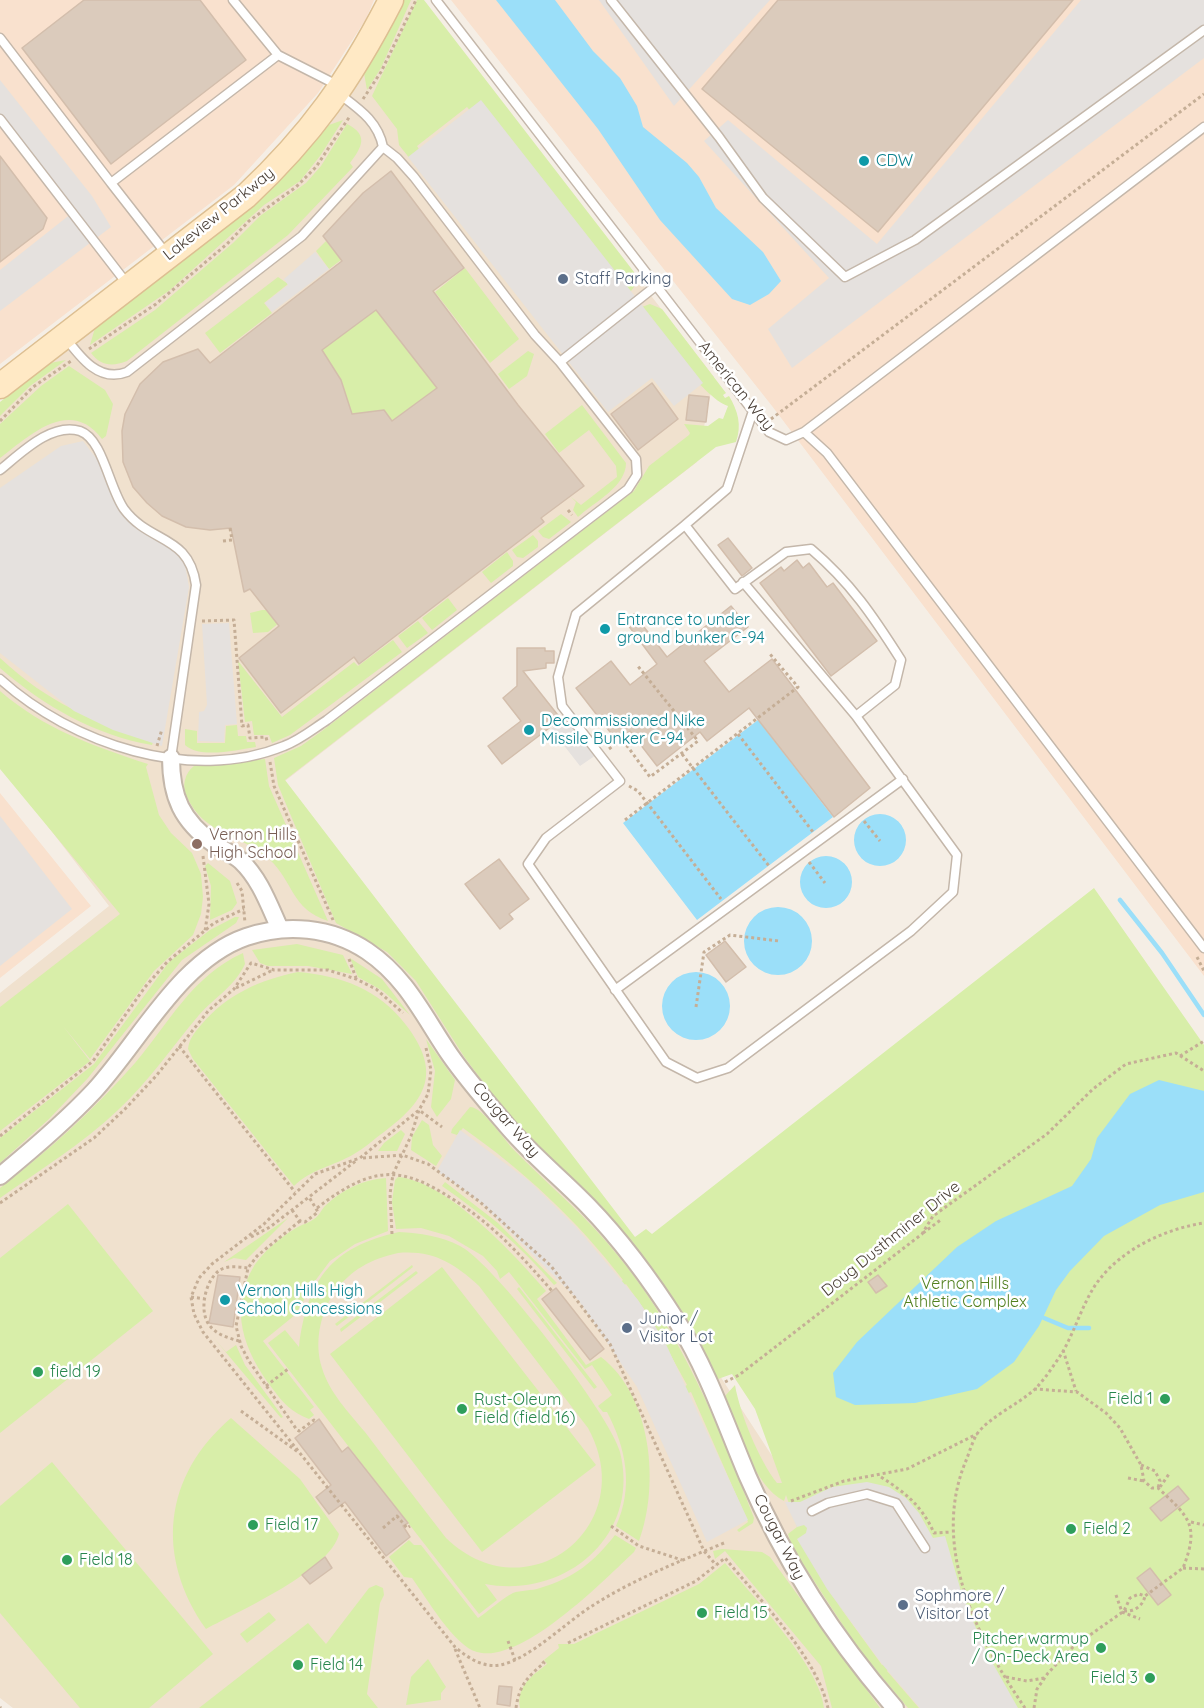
<!DOCTYPE html>
<style>
body{margin:0}
canvas{display:block;background:#f5eee5}
</style>
<canvas width="1204" height="1708"></canvas>
<script>
const c = document.querySelector('canvas').getContext('2d');
c.lineJoin = 'round';
function fillPath(path, color) { c.fillStyle = color; c.fill(path, 'evenodd'); }
function strokePath(path, color, width, dash) { c.strokeStyle = color; c.lineWidth = width; c.lineCap = dash ? 'butt' : 'round'; c.setLineDash(dash || []); c.stroke(path); }
function label(font, color, halo, rows, align = 'center') {
  c.font = font + ' Quicksand,sans-serif'; c.lineWidth = 5; c.setLineDash([]); c.textBaseline = 'middle'; c.strokeStyle = halo; c.fillStyle = color; for (const [text, x, y, turn = 0] of rows) {
    c.save(); c.translate(x, y); c.rotate((+turn || 0) * Math.PI / 180); c.textAlign = isNaN(turn) ? turn : align; if (halo) c.strokeText(text, 0, 0); c.fillText(text, 0, 0); c.restore();
  }
}
const commercial = new Path2D(`
 M0,0H374L366,19L318,93L234,185L0,364Z
 M451,0H1204V976L772,406Z
 M0,793L91,906L0,978Z`);
const education = new Path2D(`
 M405,0H422L714,377L697,462L285,781L621,1224L793,1488L1033,1708H13L0,1698V993L109,906L0,764V403L262,198L327,126L371,64Z`);
const green = new Path2D(`
 M401,0H411L381,68L367,90L364,73Z
 M417,0H424L634,272V287L628,295L467,107L417,146L424,157L411,160L399,145L397,129L372,96Z
 M343,120L320,156L300,181L264,205L170,290L90,345L95,328L276,185L329,125Z
 M347,124C369,135 362,147 350,163L353,167L288,235L127,361C112,367 101,366 91,353L155,310L233,243L260,216L306,183L321,166Z
 M326,241L341,260L329,269L316,251Z
 M465,268L519,339L490,363L435,292Z
 M278,277L288,284L264,303L272,313L220,353L205,333Z
 M650,304L662,309L726,393L723,395L725,398L729,396C738,411 742,425 736,442L716,447L285,780L635,1237L646,1229L652,1234L1094,888L1204,1045V1708H921L889,1668L887,1671L919,1708H908L857,1647L792,1547L788,1534L797,1527L786,1495L784,1501C753,1485 737,1427 725,1396L735,1385C740,1414 759,1460 777,1483H782L755,1409L732,1374L718,1379L681,1310L631,1240L580,1185L542,1151L498,1102L465,1058L416,981L387,952L336,923L278,785L274,758L301,746L322,731L634,491L649,466L689,435L690,433L684,424L708,426L719,418L723,419L728,406C703,398 657,330 639,308ZM837,1603L885,1663L882,1665Z
 M376,310L437,388L392,421L384,410L352,414L341,380L322,350Z
 M528,351L534,354L527,376L509,389L498,374Z
 M66,360L30,386L0,416V402L50,363Z
 M69,366L105,390L113,404L106,436L102,439C70,396 29,436 0,458V424L41,386Z
 M582,405L626,463C626,487 594,502 578,517L573,510L576,502L571,497L581,505L617,477L616,466L589,430L559,453L545,434Z
 M561,514L571,522L549,539L543,537L538,531Z
 M533,535L538,541V547L523,558L517,557L512,550Z
 M507,552L513,561V566L491,583L482,572Z
 M448,598L457,610L432,630L422,618Z
 M262,610H270L280,622L268,632L253,633L250,613Z
 M418,621L428,633L407,648L398,636Z
 M393,640L402,652L290,735L272,743L269,735H254L252,721L245,722L238,661L282,717L354,662L358,666Z
 M0,658C50,704 90,720 154,739L152,745C94,735 44,706 0,668Z
 M0,691C44,729 93,746 148,764L146,767L159,815L171,833L192,853L201,874L203,897L201,914L193,935L154,971L90,1059L63,1026L90,1061L0,1131V1007L120,914L0,769Z
 M237,725L238,736H246L247,742H255L256,747C237,750 200,759 185,745V729L197,731V743H225L226,726Z
 M265,759L269,786L328,921C291,909 294,882 269,859C240,833 204,836 186,795C182,785 185,773 194,766Z
 M208,863L230,881L237,903L232,910L210,920L211,886L205,866Z
 M235,917H239L236,923L182,960L88,1078L49,1119L0,1163V1138L94,1064L169,962L210,930Z
 M297,944L343,955L352,974L308,966H268L260,963L252,950Z
 M243,953L245,964C234,987 215,997 199,1015C172,1047 149,1081 118,1110C82,1144 40,1170 0,1198V1188C49,1150 94,1110 135,1063C169,1023 192,976 243,953Z
 M350,958L382,979L410,1015L383,991L358,977Z
 M298,972C342,976 378,989 406,1025C442,1072 427,1100 384,1132C374,1139 365,1148 354,1154C334,1166 311,1169 294,1186L193,1059L188,1049C189,1039 195,1032 201,1025C227,994 260,980 298,972Z
 M426,1039L455,1080L451,1099L437,1117L431,1107L435,1071Z
 M470,1107C483,1107 504,1140 514,1150C549,1186 588,1217 619,1257C682,1334 719,1426 754,1518L753,1523L739,1532L737,1530L748,1522L691,1392L681,1396L677,1391L687,1385L649,1316L626,1284L617,1290L614,1287L623,1280C577,1220 524,1171 463,1128L457,1135L451,1133L452,1129Z
 M422,1120L429,1125L433,1145L442,1156L436,1166L411,1150L412,1137Z
 M401,1130L405,1134L397,1151H378L384,1143Z
 M398,1177C447,1181 515,1255 546,1291L537,1299L586,1365L601,1357C652,1396 660,1485 639,1541L616,1526C634,1487 626,1448 607,1412H603L598,1406L612,1395L592,1365L585,1369L509,1272L500,1279L497,1271L483,1256L449,1236L421,1228L396,1229L392,1202L395,1180Z
 M386,1178L388,1231L355,1244L330,1261L315,1281L295,1315L263,1341L314,1407L310,1410L314,1415L309,1419C291,1412 283,1403 272,1388C244,1351 228,1309 254,1266C263,1252 283,1235 298,1227C303,1224 309,1223 314,1219C320,1215 321,1210 325,1206C343,1189 362,1180 386,1178Z
 M445,1182L498,1223L557,1283L554,1285C521,1246 484,1215 442,1186Z
 M68,1204L153,1311L0,1433V1258Z
 M288,1218L246,1260L234,1258L224,1262Z
 M399,1232C420,1233 441,1236 460,1246C493,1262 611,1416 620,1452C641,1536 565,1599 485,1584L497,1600L479,1614L268,1343L285,1330L299,1347C307,1280 331,1247 399,1232ZM398,1253C433,1250 454,1263 479,1286L588,1428C642,1526 527,1616 446,1538C419,1503 392,1468 365,1432C349,1413 329,1392 322,1368C314,1343 320,1314 334,1293C350,1270 371,1259 398,1253Z
 M412,1265L413,1267L337,1326L335,1324Z
 M442,1267L596,1465L482,1552L330,1354Z
 M416,1271L418,1273L341,1332L340,1329Z
 M519,1287L597,1387L594,1389L517,1289Z
 M213,1337L226,1352L236,1345L245,1365L283,1417L281,1418Z
 M231,1418L300,1479L339,1534C330,1571 239,1611 206,1629C155,1557 163,1476 231,1418Z
 M52,1462L213,1654L149,1708H80L0,1613V1506Z
 M615,1535L636,1548L634,1552C603,1581 521,1665 477,1652C454,1646 426,1597 412,1578L404,1577L389,1557L409,1540L414,1545H421L478,1618C489,1611 501,1599 513,1593C520,1590 532,1591 540,1588C574,1578 594,1562 615,1535Z
 M722,1549L762,1552L770,1557L880,1708H832L821,1666L725,1551L715,1559L713,1551Z
 M725,1563C753,1597 820,1666 824,1708H520C516,1686 532,1676 547,1664L544,1660L559,1648L558,1644H574L699,1584Z
 M376,1585L383,1588L384,1595L380,1603L367,1694L378,1708H199L308,1623L326,1644L369,1588Z
 M269,1612L276,1620L247,1643L240,1634Z
 M428,1659L446,1687L441,1693V1700L406,1705L411,1677Z`);
const parking = new Path2D(`
 M599,0H770L674,106Z
 M1081,0H1204V58L792,368L768,329L829,278L704,141L728,120L877,244Z
 M0,80L92,196L111,227L0,311V270L72,213L0,119Z
 M481,100L703,383L674,406L652,378L608,412L408,157Z
 M315,252L329,269L272,312L265,303L288,285L284,279Z
 M83,441L99,462L106,483L126,518L177,554L185,565L189,587L162,746L113,730L74,711L0,653V488L61,446Z
 M229,623L237,724L225,725L224,742L198,741L199,712L204,711L207,705L202,624Z
 M569,714L599,753L580,766L551,729Z
 M0,816L72,909L0,966Z
 M460,1130L529,1181L576,1227L638,1300L664,1340L748,1520L707,1542L637,1387L579,1301L480,1202L437,1171Z
 M867,1482L889,1487L906,1498L919,1513L933,1538L945,1536L961,1591L972,1619L987,1653L1018,1708H920L882,1664L827,1589L797,1539L806,1533L807,1528L804,1525L797,1527L785,1502H800L832,1487Z`);
const water = new Path2D(`
 M496,0H555L593,51L620,78L637,106L643,127L687,163L699,177L716,208L763,252L781,281L769,294L750,305L732,299L660,220L598,129Z
 M758,720L833,817L697,920L623,823Z
 M854 840a26 26 0 1 1 52 0a26 26 0 1 1-52 0Z
 M800 882a26 26 0 1 1 52 0a26 26 0 1 1-52 0Z
 M744 941a34 34 0 1 1 68 0a34 34 0 1 1-68 0Z
 M662 1006a34 34 0 1 1 68 0a34 34 0 1 1-68 0Z
 M1159,1080L1204,1091V1192L1160,1205L1104,1236L1070,1271L1056,1290L1039,1326L1014,1362L977,1389L915,1403L855,1405L836,1397L833,1373L857,1342L957,1247L996,1221L1072,1186L1091,1159L1097,1138L1130,1094Z`);
const stream = new Path2D(`
 M1120,900L1162,953L1204,1015
 M1044,1318L1068,1328H1089`);
const building = new Path2D(`
 M84,0H200L246,60L111,164L22,48Z
 M778,0H1073L878,232L702,89Z
 M0,156L47,218L43,229L0,262Z
 M391,171L464,268L433,291L518,405L584,486L541,518L544,522L359,664L354,657L281,713L239,658L279,626L250,589L244,592L231,528L210,530L186,527L162,516L147,503L133,487L123,462L122,431L125,414L140,384L163,362L198,349L210,363L342,261L323,236L363,193ZM376,310L437,388L392,421L384,410L352,414L341,380L322,350Z
 M652,383L678,419L638,450L611,414Z
 M689,395L709,397L706,422L686,420Z
 M728,538L752,568L742,576L718,545Z
 M797,560L803,568L809,563L827,587L833,583L877,641L831,676L760,583L781,567L784,571Z
 M731,606L748,627L704,661L729,692L772,659L870,788L834,817L749,708L707,741L700,732L657,766L630,731L617,741L576,688L611,661L630,685L657,664L625,621L634,614L667,657Z
 M517,648H545V651H554V663H546V668L523,671L561,719L502,764L488,746L521,721L503,698L517,686Z
 M499,859L529,899L509,914L513,919L500,929L465,884Z
 M725,941L746,967L726,982L706,955Z
 M218,1275L240,1277L233,1327L209,1323Z
 M878,1275L887,1286L876,1293L868,1282Z
 M556,1288L604,1349L590,1360L542,1299Z
 M319,1419L342,1452L348,1447L408,1523L403,1526L410,1537L386,1556L345,1502L329,1514L316,1497L331,1485L295,1438Z
 M1178,1486L1189,1499L1161,1521L1150,1508Z
 M325,1557L332,1568L310,1584L302,1575Z
 M1150,1568L1171,1595L1158,1605L1137,1578Z
 M499,1686L512,1687L510,1706L497,1704Z`);
const path = new Path2D(`
 M363,99L381,72L416,0
 M89,349L156,304L227,244L249,221L296,187L316,167L350,116
 M771,419L1204,94
 M0,421L33,387L71,361
 M568,510L572,515
 M223,541L232,540L230,528
 M202,621L234,620L242,726L248,725L250,738L266,737L267,741
 M738,734L813,832
 M157,746L162,729
 M609,749L622,739L650,777L698,741L637,665
 M682,754L769,866
 M270,762L274,786L333,920
 M629,786L638,791L721,899
 M625,820L798,687L770,654
 M864,821L880,841
 M203,856L209,904L205,931
 M809,862L825,883
 M237,883L242,891L245,923
 M1197,957L1204,971
 M349,959L356,978
 M236,988L273,970
 M696,1007L704,952L730,935L779,941
 M179,1046L295,1192
 M426,1048L431,1070L428,1094L419,1110L360,1158L315,1174L264,1224L212,1264L199,1278L191,1297L194,1314L203,1332L455,1647C467,1657 482,1668 500,1665C530,1659 565,1623 592,1606C634,1579 678,1562 724,1543
 M1180,1056L1204,1041
 M0,1136L93,1061L145,987L167,962L214,923L244,909
 M363,1158L402,1155L428,1164L480,1202L551,1266L610,1344L704,1551L716,1565
 M0,1203L94,1138L125,1109L156,1076L209,1010L234,989L251,963L274,970H328L356,979L376,989L403,1013
 M317,1208C378,1161 405,1166 466,1208C500,1232 525,1260 552,1291
 M292,1210L300,1221L305,1222L318,1212L309,1197
 M300,1221L257,1256L248,1268L236,1326L241,1346L249,1361L297,1430L299,1431L314,1420L316,1421
 M923,1233L942,1219
 M392,1234L390,1194L393,1174L411,1136L419,1110L442,1127
 M251,1237L270,1227L357,1160
 M191,1297L205,1299
 M239,1341C229,1338 217,1335 210,1326C198,1312 205,1280 220,1270C228,1265 239,1267 248,1268
 M1063,1350L1076,1391
 M725,1382L739,1375L922,1234L933,1216L1047,1134L1093,1089L1126,1064L1176,1053L1204,1071
 M266,1386L288,1369
 M241,1411L298,1452
 M1141,1465L1155,1471L1160,1481L1158,1488
 M881,1477C906,1493 922,1506 934,1533L951,1532
 M1128,1478L1144,1481
 M1160,1487L1169,1474
 M791,1501L844,1481L907,1469L977,1434
 M1191,1522L1204,1525
 M611,1526L639,1546L682,1560
 M383,1528L397,1516L407,1528L410,1526
 M1183,1568L1204,1569
 M1116,1595L1122,1612L1140,1619
 M1124,1611C1134,1612 1143,1606 1145,1596
 M508,1641L515,1660
 M568,1643L696,1581L725,1558C759,1599 817,1657 828,1708
 M455,1649L480,1708
 M1006,1677L1027,1681L1044,1678
 M0,1707L1,1708
 M516,1708C519,1686 527,1677 544,1663L541,1660
 M1025,1708C977,1638 931,1548 965,1463C969,1454 972,1442 977,1434C989,1417 1019,1404 1035,1389C1045,1379 1054,1365 1062,1353C1075,1331 1082,1305 1096,1284C1120,1250 1164,1229 1204,1223
 M1034,1708L1037,1689L1048,1673L1073,1647L1124,1611L1130,1598L1139,1594L1145,1596L1183,1568C1200,1525 1189,1517 1158,1488H1152L1144,1481L1141,1465L1120,1428L1106,1413L1077,1392L1035,1389`);
const lane = new Path2D(`
 M233,0L278,55
 M436,0L769,432L786,440L804,432L1204,127
 M611,0L719,137L763,198L845,277L915,240L1204,30
 M0,38L111,183
 M0,119L128,285
 M168,256L111,183L278,55L339,86
 M65,337C80,357 99,383 127,372L302,236L383,147C378,121 359,109 338,93
 M560,362L657,285
 M753,411L727,489L685,525L735,589L786,552L811,549C851,583 873,616 901,660L895,685L856,716
 M804,432L827,453L1204,948
 M0,470C20,454 51,422 80,431C103,439 109,488 124,509C150,544 189,534 196,585L171,758
 M685,525L576,614L558,677L562,706L620,781L546,838L528,864L666,1062L697,1078L728,1068L911,931L953,892L957,855L856,716L743,582
 M0,679C72,744 191,784 284,746C300,740 313,729 327,720L628,489L637,475L636,459L560,362L535,335L414,177L397,158L383,147
 M615,990L903,779
 M812,1511L828,1503L867,1494L896,1503L925,1548`);
const street = new Path2D(`
 M171,758C171,797 182,821 214,844C223,850 233,854 241,861C260,879 269,905 280,929
 M0,1176C33,1149 65,1122 94,1091C140,1041 180,960 246,937C286,923 331,927 367,951C407,978 424,1017 450,1055C466,1078 485,1100 503,1121C528,1152 560,1177 588,1206C622,1241 652,1282 678,1323C708,1371 726,1425 748,1477C785,1562 834,1638 895,1708`);
const secondary = new Path2D(`
 M0,386L246,196C311,135 350,80 391,0`);
const markers = [
 [864,161,6,"#0f9aa8"],
 [563,279,6,"#5c6f8a"],
 [605,629,6,"#0f9aa8"],
 [529,730,6,"#0f9aa8"],
 [197,844,6,"#8d6e63"],
 [225,1300,6,"#0f9aa8"],
 [627,1328,6,"#5c6f8a"],
 [38,1372,6,"#2e9e5b"],
 [1165,1399,6,"#2e9e5b"],
 [462,1409,6,"#2e9e5b"],
 [253,1525,6,"#2e9e5b"],
 [1071,1529,6,"#2e9e5b"],
 [67,1560,6,"#2e9e5b"],
 [903,1605,6,"#5c6f8a"],
 [702,1613,6,"#2e9e5b"],
 [1101,1648,6,"#2e9e5b"],
 [298,1665,6,"#2e9e5b"],
 [1150,1678,6,"#2e9e5b"]
];
const cultureNames = [
 ["CDW",876,161],
 ["Entrance to under",617,620],
 ["ground bunker C-94",617,638],
 ["Decommissioned Nike",541,721],
 ["Missile Bunker C-94",541,739],
 ["Vernon Hills High",237,1291],
 ["School Concessions",237,1309]
];
const streetNames = [
 ["Lakeview Parkway",219,214,-39],
 ["American Way",736,386,51],
 ["Cougar Way",506,1120,49],
 ["Doug Dusthminer Drive",891,1239,-39],
 ["Cougar Way",779,1537,63]
];
const serviceNames = [
 ["Staff Parking",575,279],
 ["Junior /",639,1319],
 ["Visitor Lot",639,1337],
 ["Sophmore /",915,1596],
 ["Visitor Lot",915,1614]
];
const educationNames = [
 ["Vernon Hills",209,835],
 ["High School",209,853]
];
const parkNames = [
 ["Vernon Hills",965,1284],
 ["Athletic Complex",965,1302]
];
const leisureNames = [
 ["field 19",50,1372],
 ["Field 1",1153,1399,"right"],
 ["Rust-Oleum",474,1400],
 ["Field (field 16)",474,1418],
 ["Field 17",265,1525],
 ["Field 2",1083,1529],
 ["Field 18",79,1560],
 ["Field 15",714,1613],
 ["Pitcher warmup",1089,1639,"right"],
 ["/ On-Deck Area",1089,1657,"right"],
 ["Field 14",310,1665],
 ["Field 3",1138,1678,"right"]
];
fillPath(commercial, '#f9e1ce');
fillPath(education, '#f0e1ce');
fillPath(green, '#d8eea9');
fillPath(parking, '#e5e1de');
fillPath(water, '#9bdff9');
strokePath(stream, '#9bdff9', 4.5);
fillPath(building, '#dbcbbc');
strokePath(building, '#d3beac', 1.5);
strokePath(lane, '#c4b7aa', 11);
strokePath(street, '#c4b7aa', 20);
strokePath(secondary, '#ddbf92', 27);
strokePath(path, '#c5ae96', 3, [3, 3]);
strokePath(lane, '#fff', 8);
strokePath(street, '#fff', 16);
strokePath(secondary, '#ffe9c5', 24);
for (const [x, y, r, color] of markers) { const dot = new Path2D(); dot.arc(x, y, r, 0, 2 * Math.PI); c.fillStyle = color; c.fill(dot); strokePath(dot, '#fff', 2); }
label('16px', '#0d838f', '#fff', cultureNames, 'left');
label('16px', '#483d34', '#fff', streetNames);
label('16px', '#4e5e75', '#fff', serviceNames, 'left');
label('16px', '#785e54', '#fff', educationNames, 'left');
label('16px', '#528120', '#fff', parkNames);
label('16px', '#27864d', '#fff', leisureNames, 'left');
</script>
